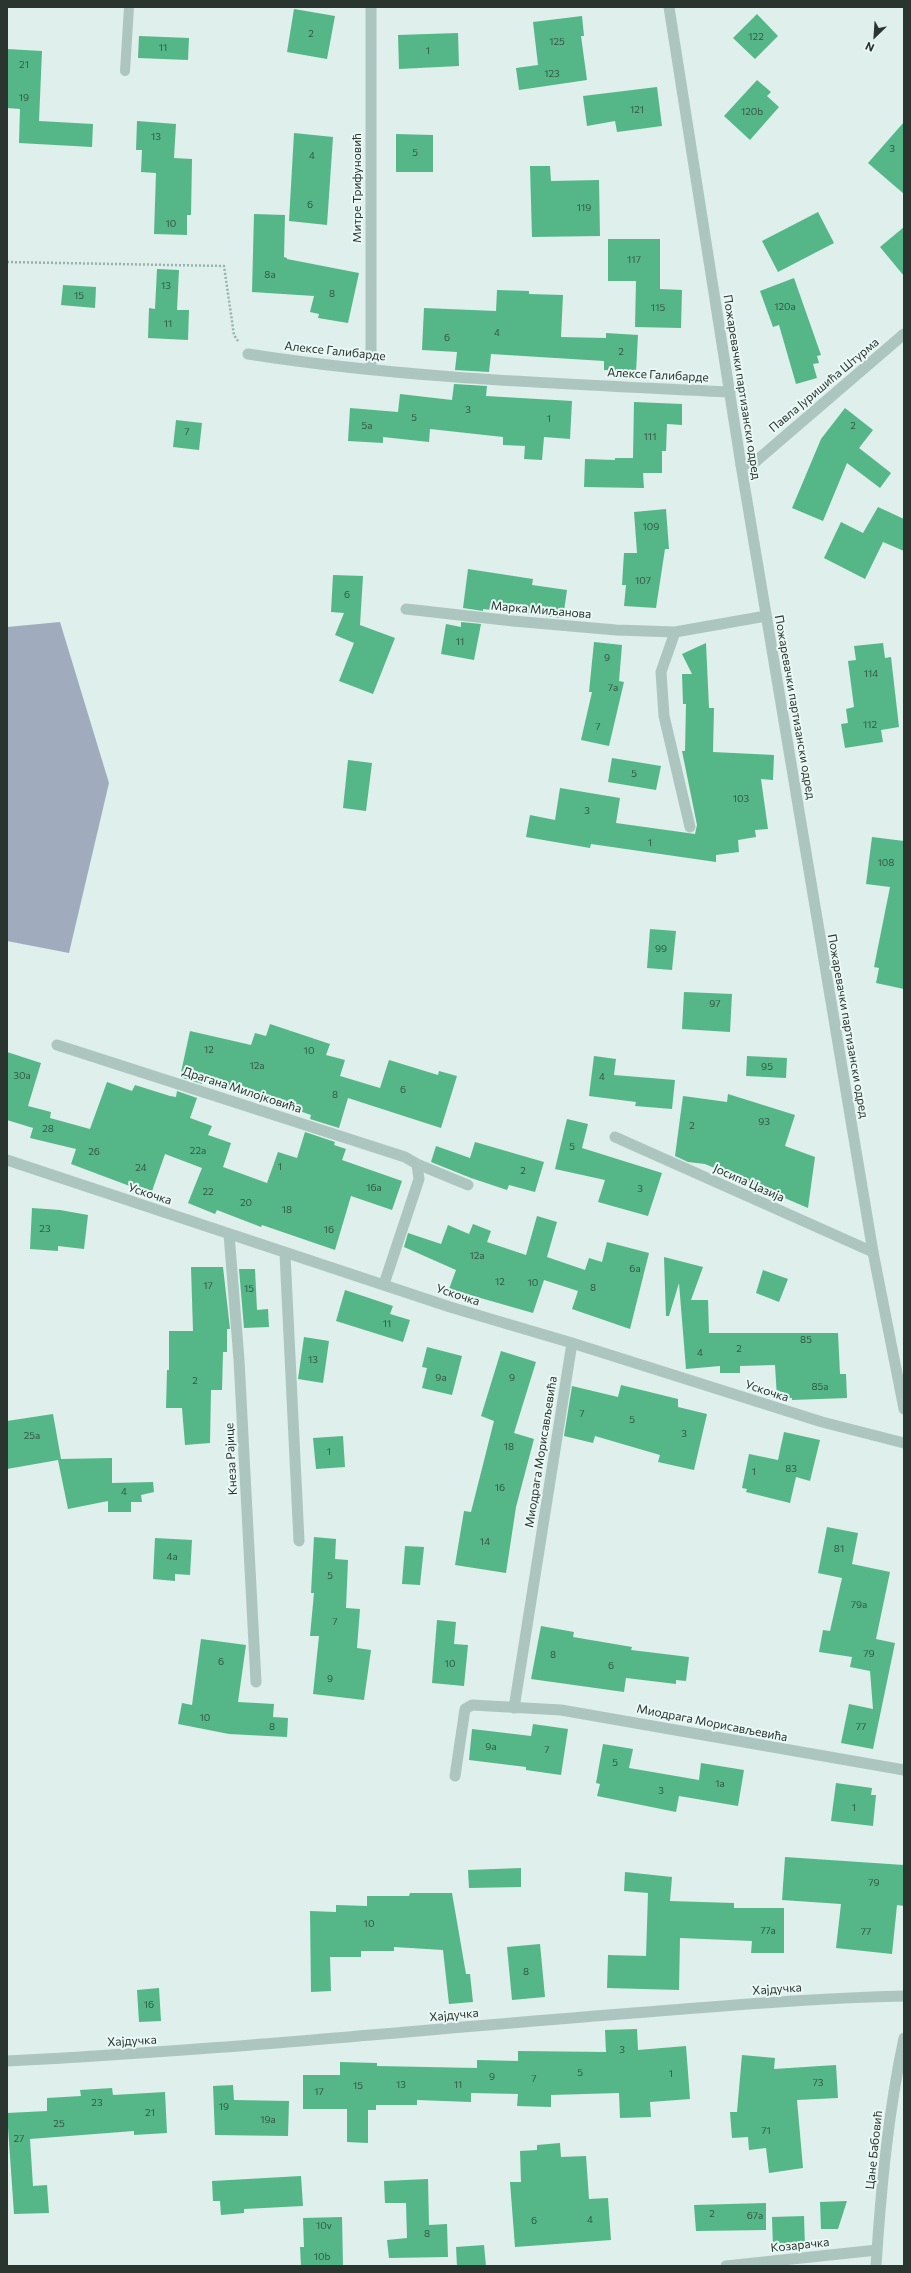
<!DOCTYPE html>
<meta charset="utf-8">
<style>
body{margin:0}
#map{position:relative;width:911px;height:2273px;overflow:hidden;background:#deefec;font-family:Commissioner,sans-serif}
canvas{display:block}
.frame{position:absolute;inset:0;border:8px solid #2a3530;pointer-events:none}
.north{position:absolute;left:855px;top:16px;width:40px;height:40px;-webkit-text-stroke:3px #eaf8f5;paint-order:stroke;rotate:205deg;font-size:11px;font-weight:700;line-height:16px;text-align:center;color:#2a3530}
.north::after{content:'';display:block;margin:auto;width:14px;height:18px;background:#2a3530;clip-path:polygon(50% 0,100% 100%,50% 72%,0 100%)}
</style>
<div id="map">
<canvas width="911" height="2273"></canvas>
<div class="frame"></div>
<div class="north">N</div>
</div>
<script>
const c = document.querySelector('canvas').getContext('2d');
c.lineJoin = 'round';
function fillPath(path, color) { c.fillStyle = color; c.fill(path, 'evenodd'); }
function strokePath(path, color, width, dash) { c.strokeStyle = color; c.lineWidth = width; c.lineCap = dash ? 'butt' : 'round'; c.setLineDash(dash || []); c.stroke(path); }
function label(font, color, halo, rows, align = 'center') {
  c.font = font + ' Commissioner,sans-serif'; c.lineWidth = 4; c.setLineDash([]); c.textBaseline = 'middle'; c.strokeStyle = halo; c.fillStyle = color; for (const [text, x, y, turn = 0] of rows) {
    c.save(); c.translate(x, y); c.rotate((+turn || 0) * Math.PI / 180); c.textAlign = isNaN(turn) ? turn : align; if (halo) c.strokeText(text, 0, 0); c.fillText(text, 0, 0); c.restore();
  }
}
const green = new Path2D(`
 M60,622L109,783L69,953L7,941V627Z`);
const building = new Path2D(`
 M294,9L335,16L327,59L287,52Z
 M757,14L778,36L755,59L733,38Z
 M582,16L584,36H581L587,80L519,90L516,68L538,65L533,22Z
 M458,33L459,66L399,69L398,35Z
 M139,36L189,38L188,60L138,58Z
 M7,49L42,51L39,121L93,124L92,147L19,143L20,109L7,108Z
 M757,80L771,92L767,96L779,107L750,140L724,116Z
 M657,87L662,126L617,132L615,121L587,126L583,96Z
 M137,121L176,124L174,158L192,159L191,215H187V235L154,234L156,173L141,172L142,150H136Z
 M904,122V194L868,163Z
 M294,133L333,137L327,225L289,221Z
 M396,134L433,135V172H396Z
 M530,166H550L551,181L599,180L600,236L532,237Z
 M818,212L834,243L778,272L762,241Z
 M254,214L285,215L284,257L287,258V259L359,273L348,323L318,318L319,314L310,312L314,296L252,292Z
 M904,227V276L880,247Z
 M608,239H660V289L682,290L681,328L635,327L636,281H608Z
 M157,269L179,270L177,310H189L188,340L148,338L149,308L155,309Z
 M794,278L821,355L817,356L819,363L813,364L817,378L796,384L779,325L773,327L760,291Z
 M63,285L96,287L95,308L61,305Z
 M497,290L529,291V294L563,295L561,337L606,338V333L638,335L636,372L604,370V361L491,354L489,372L455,370L457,352L422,350L424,308L496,311Z
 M454,384L487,386L486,396L572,401L570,439L544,437L542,460L524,459L525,446L503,445V437L430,429L429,442L383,437V443L348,441L350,408L398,412L400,394L452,400Z
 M634,402L682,404V425L667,424L666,451H662V473H643L644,488L584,487L585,459L615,460V458H633Z
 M845,408L873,430L859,448L891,473L880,488L847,463L823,521L792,508L821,439Z
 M176,420L202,423L199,450L173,447Z
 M878,507L904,519V551L883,542L865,579L824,558L841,522L863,533Z
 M666,509L669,549H665L656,608L624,606L626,585H622L624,553H637L634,512Z
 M468,569L533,579L532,585L567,590L563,618L483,609V611L463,608Z
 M333,575L363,576L360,625L395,638L373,694L339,681L354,643L335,635L344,613L331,612Z
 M461,622L481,624L474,660L441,654L446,624L461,627Z
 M594,642L622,645L619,681L624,682L609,746L581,740L592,692H589Z
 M706,643L709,708H714L713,752L774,755L773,780L761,779L768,829L755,830L756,837L738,840L739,852L716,855V862L591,844L590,848L526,837L530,815L555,820L560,788L620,798L616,823L695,834L697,825L682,751H685L686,704H683L682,674H692L682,654Z
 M883,643L885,658L891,657L899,727L881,730L883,742L845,748L841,724L848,723L846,709L854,707L848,661L856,660L854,646Z
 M612,758L661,766L656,790L608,782Z
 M348,760L372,763L366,811L343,808Z
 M872,837L904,841V989L876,983L879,968L874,967L890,887L866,884Z
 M650,929L676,931L672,970L647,968Z
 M684,992L732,994L730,1032L682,1029Z
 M270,1024L330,1044L326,1055L345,1060L340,1076L380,1088L389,1060L438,1075L439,1071L457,1076L441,1128L348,1098L339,1128L310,1119L311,1115L260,1097L259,1099L203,1080L202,1084L180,1077L190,1031L251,1045L255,1033L266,1036Z
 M7,1052L41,1063L28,1106L51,1112L50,1118L90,1129L107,1082L132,1091L135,1085L170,1096L176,1097L177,1091L197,1098L190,1118L212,1126L208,1135L231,1143L223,1167L267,1183L278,1152L297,1158L305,1132L335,1142L334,1145L346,1149L342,1160L402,1181L392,1210L351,1196L335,1250L262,1225L261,1227L217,1210L215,1214L188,1203L202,1168L165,1154L151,1194L71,1164L76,1149L30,1138L33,1128L7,1120Z
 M594,1056L616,1059L614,1075L675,1080L672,1109L635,1106L636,1102L589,1096Z
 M747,1056L787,1058L786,1078L746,1076Z
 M728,1094L795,1115L785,1146L815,1157L808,1208L705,1164L688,1162L675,1156L683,1096L727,1102Z
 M567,1119L588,1124L582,1148L662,1173L648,1216L598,1202L605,1180L555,1169Z
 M475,1142L544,1162L535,1192L509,1185L507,1190L471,1178L431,1162L436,1146L470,1158Z
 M32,1208L60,1210L88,1215L84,1249L58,1246V1251L30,1249Z
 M537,1216L557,1222L547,1257L585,1270L589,1258L602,1262L607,1242L649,1253L630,1329L572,1309L578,1291L544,1280L533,1313L449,1289L456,1270L404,1247L408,1233L441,1244L448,1225L469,1234L473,1224L491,1231L487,1242L526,1255Z
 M664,1257L703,1267L691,1300H708L709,1333H838L840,1374H846L847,1398L792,1400V1398H777L775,1365L740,1366V1373H720V1366L686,1369L679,1283L669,1316H666Z
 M191,1267H223L230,1329H227V1352H223L222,1390H211L210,1443L185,1445L182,1408H166L167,1370H169V1331H193Z
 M239,1269H255L257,1310L268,1309L269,1327L244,1328Z
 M763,1270L788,1279L779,1302L756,1293Z
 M345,1290L393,1306L390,1314L410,1320L403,1342L336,1321Z
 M304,1337L329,1341L323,1383L298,1379Z
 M427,1347L462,1356L452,1395L422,1388L427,1368L422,1367Z
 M501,1351L536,1362L514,1433L534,1439L516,1507L506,1573L455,1565L464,1511L471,1512L494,1421L481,1416Z
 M621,1385L678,1399V1407L707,1414L694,1470L658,1462L660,1455L595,1436L593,1443L564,1436L572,1386L618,1397Z
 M53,1414L61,1459L112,1458V1483L153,1482L154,1492L141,1495L142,1502H131V1512H108V1501L68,1509L58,1460L7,1469V1421Z
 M784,1432L820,1440L810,1481L796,1477L790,1503L746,1492L747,1489L742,1488L749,1454L778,1460Z
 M343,1436L345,1467L316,1469L313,1438Z
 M827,1527L858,1533L852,1564L890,1572L876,1639L895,1643L873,1749L841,1743L849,1704L873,1709L870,1671L850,1667L852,1657L819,1652L823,1630L830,1631L842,1578L818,1573Z
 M314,1537L336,1539L335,1559L348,1560L346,1608L360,1609L357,1648L371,1650L364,1700L313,1694L319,1636H310L314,1593H311Z
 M155,1538L192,1540L190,1575L175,1574V1581L153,1579Z
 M405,1546L424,1547L420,1585L402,1584Z
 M437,1620L456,1622L454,1644L468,1645L464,1686L432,1683Z
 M541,1626L574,1632L573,1637L632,1647L631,1650L689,1657L686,1681L676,1680V1684L626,1678L624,1692L531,1679Z
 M201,1639L246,1645L238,1702L274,1704L273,1717L288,1718L287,1737L229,1734L178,1724L182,1703L192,1705Z
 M533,1724L568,1729L561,1775L526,1770V1767L469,1760L472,1729L531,1736Z
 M603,1744L633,1749L629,1768L699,1780L701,1763L744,1770L738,1806L679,1796L676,1812L597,1796L600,1784L596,1783Z
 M836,1783L872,1788L871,1795H876L873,1826L831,1821Z
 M785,1857L904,1865V1906L897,1905L892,1954L836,1948L841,1904L782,1900Z
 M521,1868V1887L469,1888L468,1870Z
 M625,1872L672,1877L670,1901L734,1903V1908H784V1953H751L752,1941L680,1938L679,1990L607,1988L608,1955L646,1956L648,1893L624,1891Z
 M410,1893H452L466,1974H470L473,2002L449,2004L443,1950L394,1947V1951H361V1957H330L331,1991L311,1992L310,1911L336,1912V1905L367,1906V1896H409Z
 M540,1944L545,1997L512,2000L507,1947Z
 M159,1988L161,2021L139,2022L137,1990Z
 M637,2029L638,2050L686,2046L690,2099L650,2102L651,2117L620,2118L619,2093L551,2095V2107L517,2106L518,2094L471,2093V2102L417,2100V2105H376V2110H368V2143L347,2142V2109H303V2075H340V2062L377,2063V2066L477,2068V2060L518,2061V2051L606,2052L605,2030Z
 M742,2055L775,2058L774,2069L836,2065L838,2098L797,2100L803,2168L769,2173L766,2148L749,2150L748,2137L732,2138L730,2112H737Z
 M233,2085L234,2100L289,2101L288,2136L215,2135L213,2086Z
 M112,2088L113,2095L165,2092L167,2133L134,2135V2131L30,2139L33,2186L47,2185L49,2213L14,2214L7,2113L47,2111V2098L81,2096L80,2090Z
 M560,2143L561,2157L586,2156L589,2199L608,2198L611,2240L515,2247L510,2182H521L520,2151L537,2150V2145Z
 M301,2176L303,2206L244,2209V2213L221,2215L220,2201H213L212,2181Z
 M428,2179L429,2225L447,2224L448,2257L389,2258L387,2240L407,2238L406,2203H385L384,2181Z
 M847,2201L838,2229H821L820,2202Z
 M766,2203V2230L696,2231L694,2205Z
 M804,2216L805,2248L773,2249L772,2217Z
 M342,2217L343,2266H301L300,2247H304L303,2218Z
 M484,2245L486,2266H457L456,2247Z`);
const path = new Path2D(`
 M7,262L224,266L234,335L238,341`);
const service = new Path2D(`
 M125,71L129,7`);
const minor = new Path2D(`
 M248,354C407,379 569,384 730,392
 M371,369V7
 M741,465L755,462L904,334
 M406,609L513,621L616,630L675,632L766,616
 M675,632L661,672L664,716L690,827
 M57,1045L405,1157L417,1164L419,1179L384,1284
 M615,1137L873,1252
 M7,1160L450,1307L572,1343L822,1422L904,1443
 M417,1164L468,1185
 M229,1234L239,1360L256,1682
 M285,1254L299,1541
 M514,1708L572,1343
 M455,1776L465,1709L472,1705L561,1710L904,1770
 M7,2061C216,2051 425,2029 633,2013C724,2006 814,1998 904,1996
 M726,2266L877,2250
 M876,2266C881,2189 888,2113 904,2038`);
const tertiary = new Path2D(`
 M669,7L741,465L873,1252L904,1409`);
const numberNames = [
 ["2",311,34],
 ["122",756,37],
 ["125",557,42],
 ["11",163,48],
 ["1",428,51],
 ["21",24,65],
 ["123",552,74],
 ["19",24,98],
 ["121",637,110],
 ["120b",752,112],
 ["13",156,137],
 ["3",892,149],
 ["5",415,153],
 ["4",312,156],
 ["6",310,205],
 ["119",584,208],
 ["10",171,224],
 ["117",634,260],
 ["8a",270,275],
 ["13",166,286],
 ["8",332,294],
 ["15",79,296],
 ["120a",785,307],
 ["115",658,308],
 ["11",168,324],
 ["4",497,333],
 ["6",447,338],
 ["2",621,352],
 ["3",468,410],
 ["5",414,418],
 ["1",549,419],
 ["5a",367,426],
 ["2",853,426],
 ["7",187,432],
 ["111",650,437],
 ["109",651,527],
 ["107",643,581],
 ["6",347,595],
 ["11",460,642],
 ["9",607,658],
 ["114",871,674],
 ["7a",613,688],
 ["112",870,725],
 ["7",598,727],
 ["5",634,774],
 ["103",741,799],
 ["3",587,811],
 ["1",650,843],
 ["108",886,863],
 ["99",661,949],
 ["97",715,1004],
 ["12",209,1050],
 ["10",309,1051],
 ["12a",257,1066],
 ["95",767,1067],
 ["30a",22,1076],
 ["4",602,1077],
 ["6",403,1090],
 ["8",335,1095],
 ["93",764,1122],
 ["2",692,1126],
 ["28",48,1129],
 ["5",572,1147],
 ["22a",198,1151],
 ["26",94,1152],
 ["1",280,1167],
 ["24",141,1168],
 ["2",523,1171],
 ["16a",374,1188],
 ["3",640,1189],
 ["22",208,1192],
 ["20",246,1203],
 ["18",287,1210],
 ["23",45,1229],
 ["16",329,1230],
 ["12a",477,1256],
 ["6a",635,1269],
 ["12",500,1282],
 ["10",533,1283],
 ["17",208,1286],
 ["8",593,1288],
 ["15",249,1289],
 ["11",387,1324],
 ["85",806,1340],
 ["2",739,1349],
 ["4",700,1353],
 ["13",313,1360],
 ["9a",441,1378],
 ["9",512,1378],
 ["2",195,1381],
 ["85a",820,1387],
 ["7",582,1414],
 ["5",632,1420],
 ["3",684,1434],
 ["25a",32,1436],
 ["18",509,1447],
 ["1",329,1452],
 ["83",791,1469],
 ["1",754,1472],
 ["16",500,1488],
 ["4",124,1492],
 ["14",485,1542],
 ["81",839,1549],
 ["4a",172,1557],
 ["5",330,1576],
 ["79a",859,1605],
 ["7",335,1622],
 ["79",869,1654],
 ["8",553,1655],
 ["6",221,1662],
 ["10",450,1664],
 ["6",611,1666],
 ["9",330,1679],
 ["10",205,1718],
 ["8",272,1727],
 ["77",861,1727],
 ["9a",491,1747],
 ["7",547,1750],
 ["5",615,1763],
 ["1a",720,1784],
 ["3",661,1791],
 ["1",854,1808],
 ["79",874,1883],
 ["10",369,1924],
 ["77a",768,1931],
 ["77",866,1932],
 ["8",526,1972],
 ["16",149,2005],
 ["3",622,2050],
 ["5",580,2073],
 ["1",671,2074],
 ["9",492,2077],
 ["7",534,2079],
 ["73",818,2083],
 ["13",401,2085],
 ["11",458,2085],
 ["15",358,2086],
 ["17",319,2092],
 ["23",97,2103],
 ["19",224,2107],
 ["21",150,2113],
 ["19a",268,2120],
 ["25",59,2124],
 ["71",766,2131],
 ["27",19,2139],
 ["2",712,2214],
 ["67a",755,2216],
 ["4",590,2220],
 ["6",534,2221],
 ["10v",324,2226],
 ["8",427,2234],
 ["10b",322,2257]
];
const streetNames = [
 ["Митре Трифуновић",357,188,-90],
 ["Алексе Галибарде",335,351,6],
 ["Алексе Галибарде",658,375,3],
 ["Павла Јуришића Штурма",824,385,-40],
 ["Пожаревачки партизански одред",742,387,81],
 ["Марка Миљанова",541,610,5],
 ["Пожаревачки партизански одред",795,707,80],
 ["Пожаревачки партизански одред",848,1026,80],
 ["Драгана Милојковића",242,1090,18],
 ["Јосипа Цазија",749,1183,24],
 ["Ускочка",150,1194,18],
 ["Ускочка",458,1295,18],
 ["Ускочка",767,1391,18],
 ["Миодрага Морисављевића",541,1452,-81],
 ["Кнеза Рајице",231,1459,-93],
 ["Миодрага Морисављевића",712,1723,11],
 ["Хајдучка",777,1989,-4],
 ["Хајдучка",454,2015,-5],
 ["Хајдучка",132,2041,-3],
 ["Цане Бабовић",874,2150,-84],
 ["Козарачка",800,2245,-6]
];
fillPath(green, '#a0acbd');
fillPath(building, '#55b787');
strokePath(path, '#96b2a9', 2.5, [2, 2]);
strokePath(service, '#acc6bf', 10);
strokePath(minor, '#acc6bf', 11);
strokePath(tertiary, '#acc6bf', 11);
label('10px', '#355646', null, numberNames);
label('12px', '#2a3530', '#eaf8f5', streetNames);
</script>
